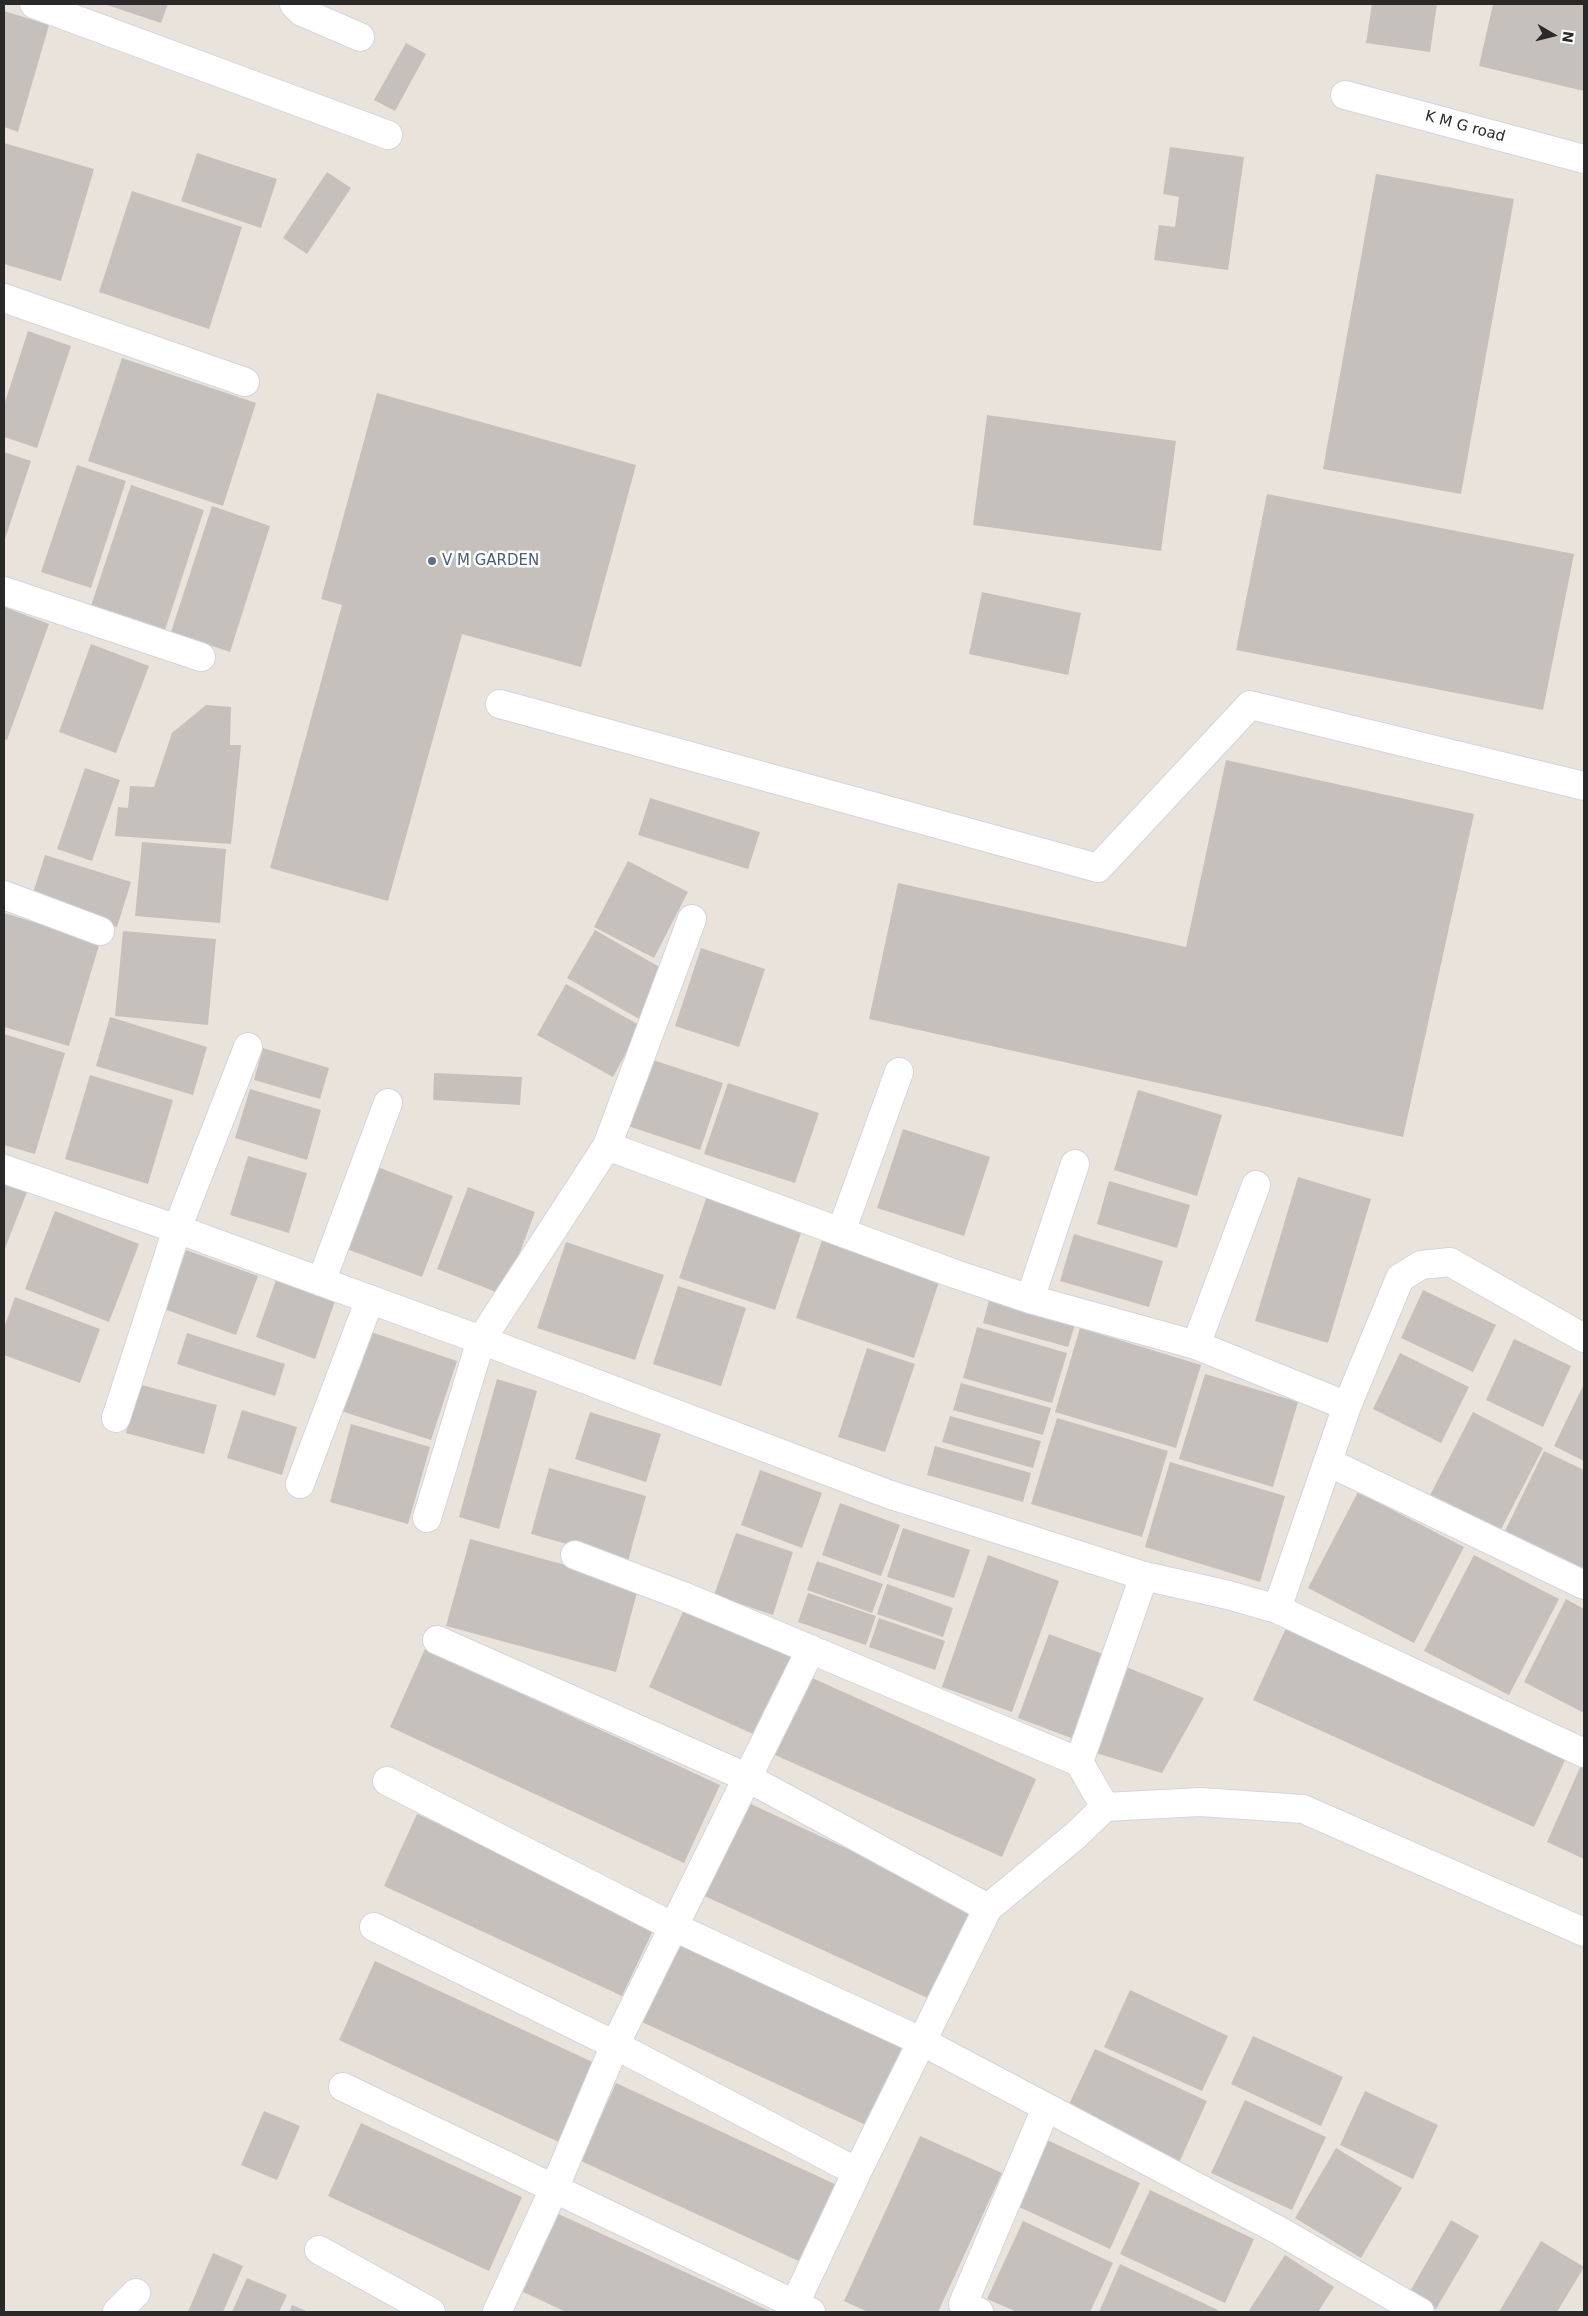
<!DOCTYPE html>
<style>
body{margin:0}
#map{position:relative;width:1588px;height:2316px;overflow:hidden;background:#eae3db;font-family:"DejaVu Sans",sans-serif}
canvas{display:block}
.frame{position:absolute;inset:0;border:5px solid #292929;pointer-events:none}
.north{position:absolute;left:1528px;top:10px;width:50px;height:50px;-webkit-text-stroke:4px #fff;paint-order:stroke;rotate:98deg;font-size:14px;font-weight:700;line-height:20px;text-align:center;color:#292929}
.north::after{content:'';display:block;margin:auto;width:18px;height:22px;background:#292929;clip-path:polygon(50% 0,100% 100%,50% 72%,0 100%)}
</style>
<div id="map">
<canvas width="1588" height="2316"></canvas>
<div class="frame"></div>
<div class="north">N</div>
</div>
<script>
const c = document.querySelector('canvas').getContext('2d');
c.lineJoin = 'round';
function fillPath(path, color) { c.fillStyle = color; c.fill(path, 'evenodd'); }
function strokePath(path, color, width, dash) { c.strokeStyle = color; c.lineWidth = width; c.lineCap = dash ? 'butt' : 'round'; c.setLineDash(dash || []); c.stroke(path); }
function label(font, color, halo, rows, align = 'center') {
  c.font = font + ' "DejaVu Sans",sans-serif'; c.lineWidth = 5; c.setLineDash([]); c.textBaseline = 'middle'; c.strokeStyle = halo; c.fillStyle = color; for (const [text, x, y, turn = 0] of rows) {
    c.save(); c.translate(x, y); c.rotate((+turn || 0) * Math.PI / 180); c.textAlign = isNaN(turn) ? turn : align; if (halo) c.strokeText(text, 0, 0); c.fillText(text, 0, 0); c.restore();
  }
}
const building = new Path2D(`
 M104,4H168L161,23Z
 M1372,4H1437L1430,52L1366,43Z
 M1493,4H1584V91L1479,66Z
 M4,11L49,25L18,132L4,127Z
 M406,43L426,54L395,111L374,100Z
 M4,143L94,169L61,281L4,264Z
 M1170,147L1244,157L1228,270L1154,260L1159,225L1175,227L1179,197L1163,194Z
 M197,153L277,179L261,228L181,201Z
 M327,172L351,188L307,254L283,238Z
 M1376,174L1514,199L1461,494L1323,469Z
 M132,191L242,227L209,329L99,292Z
 M28,331L71,346L37,448L4,437V405Z
 M122,358L256,403L223,506L88,461Z
 M377,393L636,465L581,667L462,634L388,901L270,868L342,605L321,599Z
 M987,415L1176,441L1161,551L973,525Z
 M4,452L31,461L4,542Z
 M77,465L126,481L91,588L41,572Z
 M131,485L204,510L165,630L91,606Z
 M1267,494L1574,554L1543,710L1236,650Z
 M212,506L270,526L230,652L171,632Z
 M982,592L1081,613L1068,675L969,654Z
 M4,607L49,624L7,740L4,739Z
 M91,644L149,666L116,753L59,732Z
 M206,705L231,707L230,745H241L231,844L115,836L118,807L128,808L130,786L154,787L172,733Z
 M1226,760L1474,814L1403,1137L869,1019L898,883L1186,947Z
 M85,768L120,780L92,861L57,849Z
 M650,798L760,832L748,869L638,835Z
 M142,842L226,849L220,923L135,916Z
 M45,855L131,882L117,927L31,899Z
 M628,861L688,892L654,958L594,927Z
 M4,913L100,942L69,1046L4,1027Z
 M595,930L668,972L641,1020L567,978Z
 M123,931L216,939L208,1025L115,1016Z
 M701,948L765,969L739,1047L675,1026Z
 M566,984L641,1026L613,1077L537,1035Z
 M110,1017L207,1047L193,1095L96,1066Z
 M4,1034L65,1053L35,1154L4,1145Z
 M263,1048L329,1068L320,1099L254,1080Z
 M644,1057L723,1083L700,1150L622,1124Z
 M434,1073L522,1077L520,1105L433,1100Z
 M90,1075L173,1100L148,1184L65,1159Z
 M728,1083L819,1113L795,1183L704,1154Z
 M250,1089L321,1110L307,1160L235,1138Z
 M1138,1090L1222,1115L1197,1196L1114,1170Z
 M903,1129L990,1157L964,1236L877,1208Z
 M248,1156L307,1173L289,1233L230,1215Z
 M375,1166L453,1196L422,1277L344,1248Z
 M1298,1177L1371,1199L1328,1343L1255,1321Z
 M1109,1181L1190,1205L1177,1248L1097,1224Z
 M4,1183L27,1192L4,1251Z
 M468,1187L535,1212L504,1295L437,1269Z
 M707,1196L803,1227L775,1310L679,1278Z
 M55,1211L139,1244L109,1322L25,1289Z
 M1074,1234L1163,1261L1149,1307L1060,1281Z
 M822,1240L940,1279L914,1358L796,1318Z
 M566,1242L664,1275L635,1360L537,1328Z
 M186,1250L258,1276L236,1335L164,1309Z
 M276,1280L335,1301L315,1359L256,1337Z
 M678,1286L746,1308L721,1386L653,1364Z
 M1423,1290L1496,1325L1473,1372L1401,1338Z
 M990,1296L1076,1321L1068,1347L983,1323Z
 M15,1297L100,1329L80,1383L4,1355V1328Z
 M977,1327L1067,1353L1052,1403L963,1378Z
 M1080,1328L1201,1365L1176,1448L1055,1412Z
 M368,1331L457,1361L431,1440L341,1411Z
 M187,1333L285,1364L275,1396L177,1364Z
 M1514,1339L1571,1366L1543,1427L1486,1400Z
 M867,1348L915,1364L885,1452L838,1437Z
 M1400,1353L1469,1387L1441,1443L1373,1409Z
 M1205,1374L1298,1402L1273,1487L1179,1459Z
 M497,1379L537,1391L499,1529L459,1517Z
 M961,1383L1051,1408L1043,1435L953,1410Z
 M138,1384L217,1405L204,1454L126,1433Z
 M1584,1384V1461L1554,1446Z
 M242,1410L297,1427L282,1475L227,1458Z
 M590,1412L661,1434L646,1482L575,1459Z
 M1473,1412L1543,1448L1498,1535L1428,1499Z
 M950,1416L1041,1441L1033,1468L942,1442Z
 M1057,1418L1168,1451L1142,1537L1031,1504Z
 M351,1424L430,1447L408,1524L330,1502Z
 M935,1446L1031,1473L1023,1502L927,1475Z
 M1544,1451L1584,1470V1569L1505,1531Z
 M1170,1462L1285,1496L1260,1582L1145,1547Z
 M549,1468L646,1496L628,1561L531,1534Z
 M760,1470L822,1493L802,1548L741,1525Z
 M1358,1492L1464,1547L1414,1643L1308,1588Z
 M840,1503L900,1525L881,1576L822,1555Z
 M903,1528L970,1550L954,1598L887,1577Z
 M736,1533L793,1552L773,1615L714,1595Z
 M470,1539L639,1585L616,1672L446,1626Z
 M988,1555L1059,1581L1012,1712L942,1687Z
 M1474,1555L1559,1599L1509,1695L1424,1651Z
 M817,1561L883,1584L872,1613L807,1590Z
 M887,1584L953,1608L943,1637L877,1614Z
 M808,1593L876,1616L866,1645L798,1622Z
 M1566,1599L1584,1609V1713L1524,1682Z
 M686,1605L799,1656L762,1738L649,1687Z
 M879,1618L945,1641L935,1670L869,1647Z
 M1286,1628L1567,1756L1534,1827L1253,1700Z
 M1049,1634L1114,1658L1082,1742L1018,1718Z
 M425,1649L720,1785L684,1863L390,1727Z
 M1121,1665L1204,1698L1162,1773L1089,1751Z
 M808,1676L1036,1779L1002,1857L773,1754Z
 M1582,1763L1584,1764V1859L1547,1842Z
 M740,1799L977,1909L934,2001L698,1893Z
 M417,1814L656,1924L622,1996L384,1886Z
 M678,1944L904,2048L868,2126L642,2022Z
 M375,1961L599,2065L563,2144L339,2040Z
 M1130,1990L1228,2036L1202,2091L1104,2047Z
 M1253,2036L1343,2077L1321,2126L1231,2084Z
 M1095,2049L1207,2101L1177,2167L1064,2115Z
 M616,2083L839,2186L803,2263L581,2161Z
 M1365,2091L1438,2125L1413,2179L1340,2145Z
 M1245,2100L1326,2137L1292,2210L1211,2173Z
 M264,2111L300,2126L277,2180L241,2165Z
 M361,2123L522,2197L489,2271L328,2196Z
 M920,2136L1002,2173L938,2312H868L844,2301Z
 M1047,2140L1140,2183L1110,2249L1017,2206Z
 M1336,2148L1402,2188L1361,2258L1295,2218Z
 M1150,2190L1254,2239L1225,2303L1120,2254Z
 M552,2211L772,2312H566L517,2289Z
 M1451,2220L1479,2236L1436,2309L1409,2293Z
 M1023,2221L1113,2263L1090,2312H1017L987,2299Z
 M1541,2241L1584,2267L1557,2312H1499Z
 M213,2253L243,2266L223,2312H188Z
 M1285,2255L1334,2287L1318,2312H1248Z
 M1120,2264L1218,2310L1217,2312H1099Z
 M247,2278L287,2295L279,2312H232Z
 M292,2305L309,2312H289Z`);
const minor = new Path2D(`
 M34,4L388,135
 M294,4L302,12L360,37
 M1345,95L1584,159
 M4,298L245,382
 M4,591L201,657
 M500,704L1098,868L1250,705L1584,786
 M4,895L100,931
 M607,1146L955,1274L1030,1299L1196,1345L1347,1406
 M4,1169L177,1229L481,1340L888,1494L1144,1576L1228,1595L1277,1609L1347,1406L1400,1278L1421,1265L1450,1262L1584,1338
 M841,1232L899,1072
 M321,1282L388,1103
 M1030,1299L1075,1164
 M1196,1345L1256,1185
 M116,1418L177,1229L248,1047
 M1328,1462L1584,1585
 M300,1484L370,1299
 M427,1518L481,1340L607,1146L692,919
 M575,1555L683,1596L1079,1762L1105,1807
 M1277,1609L1584,1753
 M437,1640L746,1777L988,1908
 M1079,1762L1144,1576
 M387,1781L674,1927L923,2042L1278,2230L1420,2312
 M374,1927L615,2045L857,2172
 M343,2087L811,2312
 M319,2250L431,2312
 M117,2312L136,2293
 M497,2312L554,2189L615,2045L811,1649
 M791,2312L857,2172L988,1908L1075,1836L1105,1807L1200,1802L1303,1809L1584,1932
 M979,2312L963,2304L1046,2108`);
const markers = [
 [432,561,5,"#5c6f8a"]
];
const streetNames = [
 ["K M G road",1465,127,15]
];
const serviceNames = [
 ["V M GARDEN",442,561]
];
fillPath(building, '#c5c0bb');
strokePath(minor, '#d1d5e1', 30);
strokePath(minor, '#fff', 28);
for (const [x, y, r, color] of markers) { const dot = new Path2D(); dot.arc(x, y, r, 0, 2 * Math.PI); c.fillStyle = color; c.fill(dot); strokePath(dot, '#fff', 2); }
label('15px', '#292929', '#fff', streetNames);
label('15px', '#4e5e75', '#fff', serviceNames, 'left');
</script>
